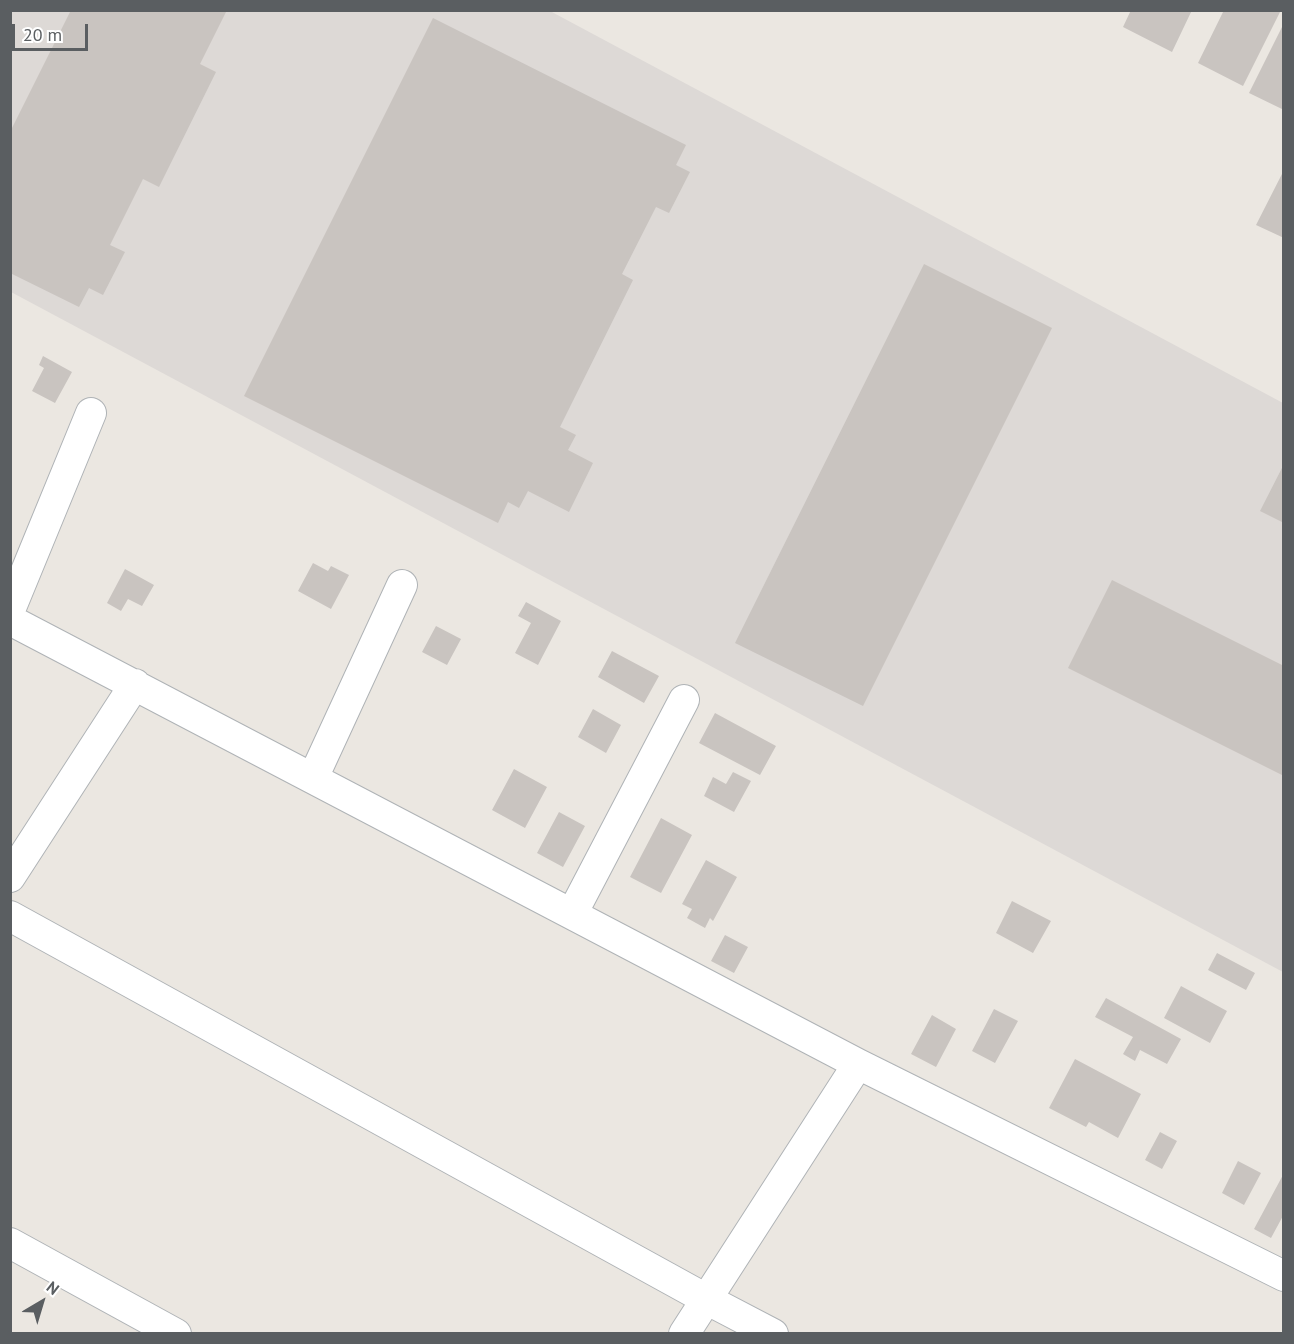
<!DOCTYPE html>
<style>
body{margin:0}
#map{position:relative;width:1294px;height:1344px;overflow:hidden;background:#ebe7e1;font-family:"PT Sans",sans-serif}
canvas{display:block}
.frame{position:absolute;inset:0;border:12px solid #5a5e61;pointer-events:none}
.north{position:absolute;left:12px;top:1272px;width:60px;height:60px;-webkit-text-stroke:4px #fff;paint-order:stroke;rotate:38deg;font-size:16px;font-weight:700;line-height:24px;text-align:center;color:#5a5e61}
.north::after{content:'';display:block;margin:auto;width:21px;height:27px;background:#5a5e61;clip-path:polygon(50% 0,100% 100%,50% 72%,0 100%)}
.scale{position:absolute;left:12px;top:24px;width:76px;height:27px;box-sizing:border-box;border:3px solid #5a5e61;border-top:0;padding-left:8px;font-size:18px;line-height:21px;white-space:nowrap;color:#5a5e61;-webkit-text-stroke:4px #fff;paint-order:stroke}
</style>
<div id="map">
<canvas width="1294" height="1344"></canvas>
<div class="frame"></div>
<div class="north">N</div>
<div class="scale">20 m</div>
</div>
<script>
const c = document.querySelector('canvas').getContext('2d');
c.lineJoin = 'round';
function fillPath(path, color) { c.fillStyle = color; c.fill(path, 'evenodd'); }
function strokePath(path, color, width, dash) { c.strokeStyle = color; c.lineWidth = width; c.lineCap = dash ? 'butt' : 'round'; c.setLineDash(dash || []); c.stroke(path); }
const industrial = new Path2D(`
 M10,11H550L1283,403V972L11,292Z`);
const building = new Path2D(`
 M71,10H227L200,64L216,72L159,187L143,179L110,245L125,252L103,295L89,288L79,307L10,273V132Z
 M1131,10H1192L1172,52L1123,27Z
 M1224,10H1281L1243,86L1198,63Z
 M433,18L686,145L676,165L690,172L669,213L656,207L622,274L633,280L560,427L576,435L568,450L593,463L569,512L528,491L519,508L508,502L498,523L244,396Z
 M1284,23V110L1249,93Z
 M1284,170V238L1256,225Z
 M924,264L1052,328L863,706L735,643Z
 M43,356L72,372L55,403L32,391L44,368L39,365Z
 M1284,464V523L1260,511Z
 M313,563L328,571L331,566L349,575L331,609L298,591Z
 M125,569L154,585L142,606L128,599L121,611L107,603Z
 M1112,580L1284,666V776L1068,668Z
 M526,602L561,621L538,665L515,653L531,623L518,616Z
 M436,626L461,639L447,665L422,652Z
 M612,651L659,676L644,703L598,677Z
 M593,709L621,725L606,753L578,737Z
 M715,713L776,746L760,775L699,743Z
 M514,769L547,787L525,828L492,810Z
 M733,772L751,781L734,812L704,796L713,777L726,784Z
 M559,812L585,826L563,867L537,853Z
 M661,818L692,835L661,893L630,877Z
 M706,860L737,877L713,921L710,918L705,928L687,918L692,909L682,904Z
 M1012,901L1051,921L1033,953L996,933Z
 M725,935L748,947L734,973L711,961Z
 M1217,953L1255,973L1246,990L1208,970Z
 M1181,986L1227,1011L1210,1043L1164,1018Z
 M1106,998L1181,1039L1167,1064L1140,1050L1135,1061L1123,1054L1133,1037L1095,1017Z
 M994,1009L1018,1021L995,1063L972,1051Z
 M932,1015L956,1029L936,1067L911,1054Z
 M1075,1059L1141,1094L1118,1138L1089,1122L1086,1127L1049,1108Z
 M1160,1132L1177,1141L1162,1169L1145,1160Z
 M1238,1161L1261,1173L1244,1205L1222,1193Z
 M1284,1173V1214L1271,1238L1254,1229Z`);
const minor = new Path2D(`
 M10,610L91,413
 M10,620L858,1064L1284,1276
 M313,778L402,585
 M10,877L135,684
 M572,914L684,700
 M10,916L706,1299L773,1334
 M10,1243L176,1334
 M684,1334L858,1064`);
fillPath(industrial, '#ddd9d6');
fillPath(building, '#c9c4c0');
strokePath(minor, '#afb3b6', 32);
strokePath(minor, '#fff', 30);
</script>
